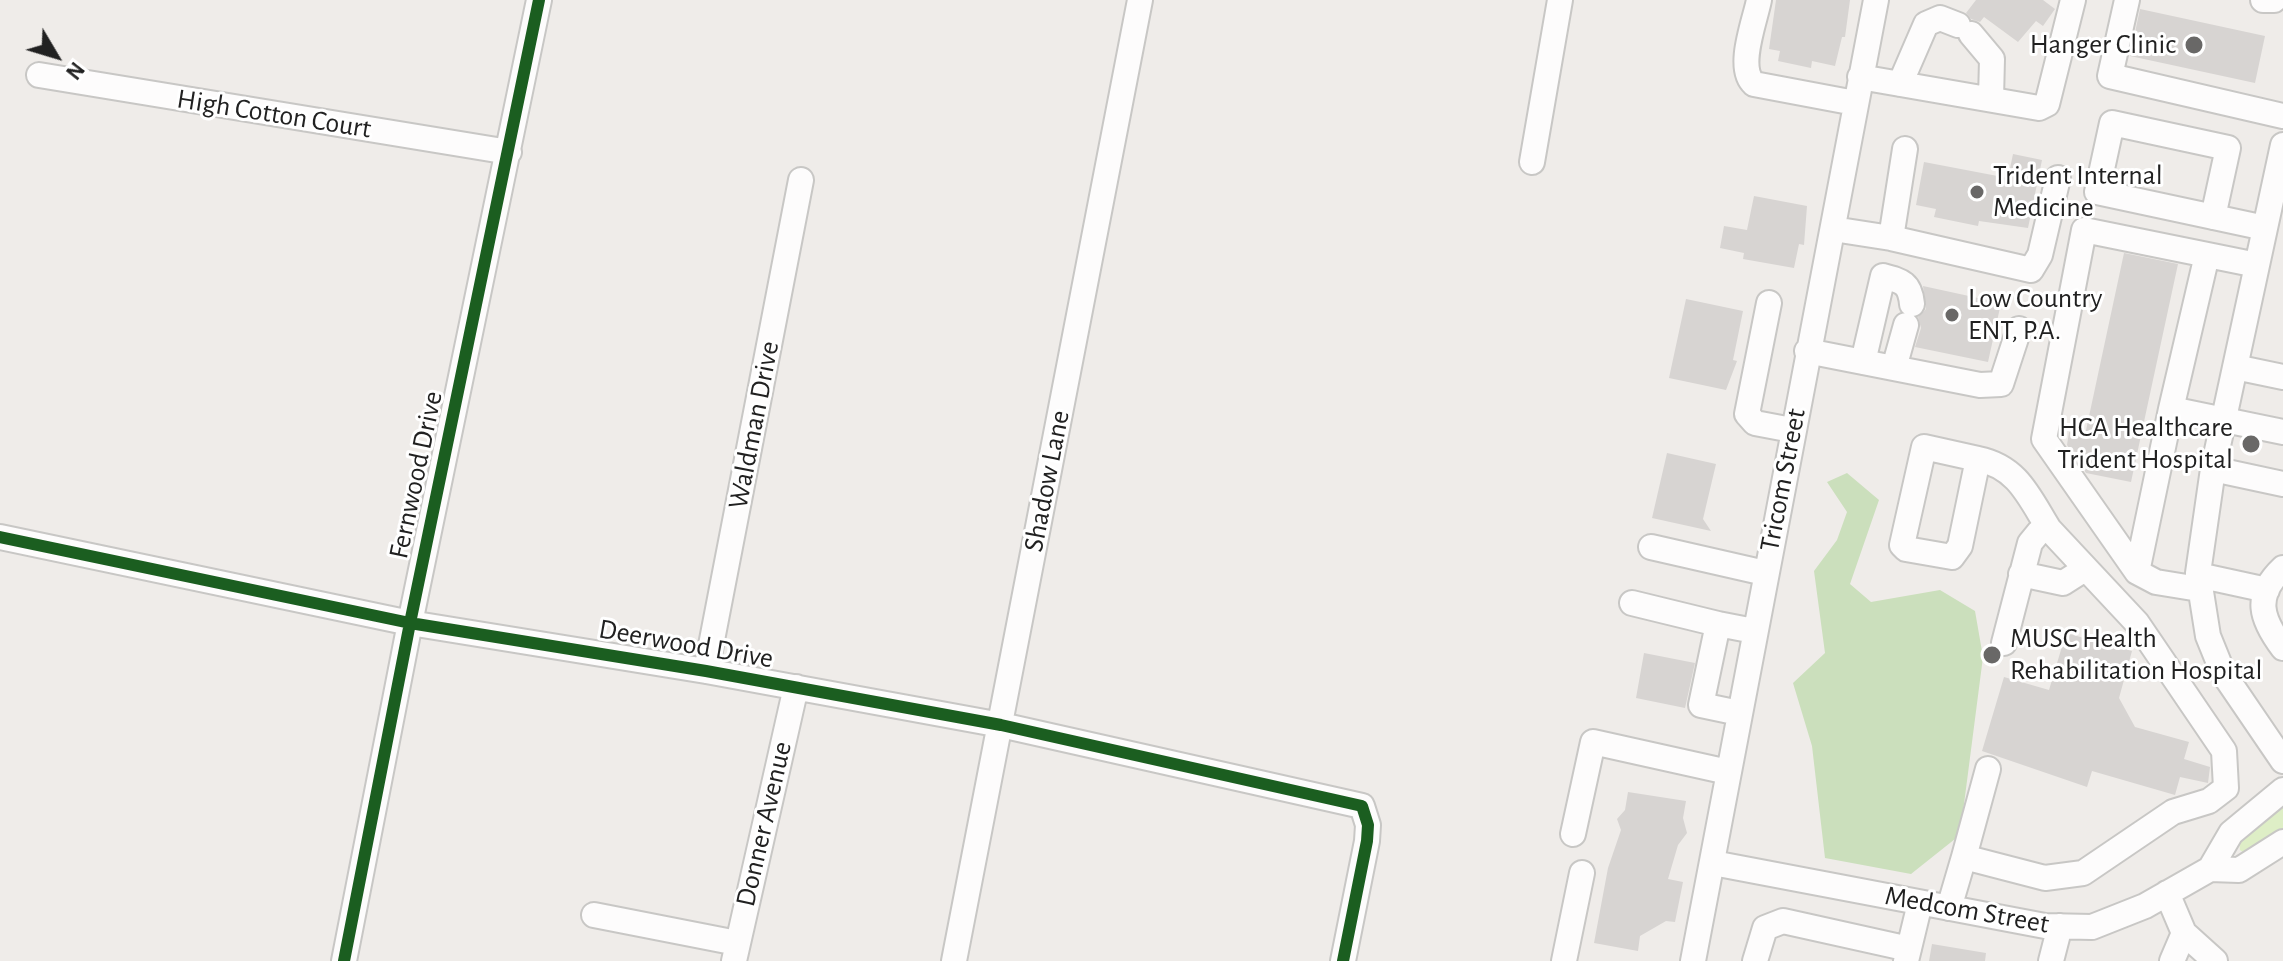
<!DOCTYPE html>
<style>
body{margin:0}
#map{position:relative;width:2283px;height:961px;overflow:hidden;background:#efece9;font-family:"Alegreya Sans",sans-serif}
canvas{display:block}
.north{position:absolute;left:16px;top:16px;width:80px;height:80px;-webkit-text-stroke:6px #fff;paint-order:stroke;rotate:128deg;font-size:22px;font-weight:700;line-height:32px;text-align:center;color:#212121}
.north::after{content:'';display:block;margin:auto;width:28px;height:36px;background:#212121;clip-path:polygon(50% 0,100% 100%,50% 72%,0 100%)}
</style>
<div id="map">
<canvas width="2283" height="961"></canvas>
<div class="north">N</div>
</div>
<script>
const c = document.querySelector('canvas').getContext('2d');
c.lineJoin = 'round';
function fillPath(path, color) { c.fillStyle = color; c.fill(path, 'evenodd'); }
function strokePath(path, color, width, dash) { c.strokeStyle = color; c.lineWidth = width; c.lineCap = dash ? 'butt' : 'round'; c.setLineDash(dash || []); c.stroke(path); }
function label(font, color, halo, rows, align = 'center') {
  c.font = font + ' "Alegreya Sans",sans-serif'; c.lineWidth = 6; c.setLineDash([]); c.textBaseline = 'middle'; c.strokeStyle = halo; c.fillStyle = color; for (const [text, x, y, turn = 0] of rows) {
    c.save(); c.translate(x, y); c.rotate((+turn || 0) * Math.PI / 180); c.textAlign = isNaN(turn) ? turn : align; if (halo) c.strokeText(text, 0, 0); c.fillText(text, 0, 0); c.restore();
  }
}
const grass = new Path2D(`
 M2278,808H2283V832L2245,854L2240,850L2239,835Z`);
const forest = new Path2D(`
 M1847,473L1879,500L1850,584L1871,602L1940,590L1975,611L1983,657L1960,835L1911,874L1825,858L1812,746L1793,683L1825,653L1814,571L1837,540L1847,512L1827,482Z`);
const building = new Path2D(`
 M1776,0H1850L1845,37H1842L1835,66L1812,61L1811,68L1778,61L1780,51L1769,49Z
 M1976,0H2043L2055,9L2043,26L2036,21L2018,42L1984,17L1980,22L1971,19L1966,13Z
 M2140,9L2265,36L2255,83L2130,56Z
 M2013,154L2042,160L2028,228L1979,221L1978,226L1934,217L1936,209L1916,205L1924,162L2008,178Z
 M1754,196L1807,206L1804,245L1799,244L1794,268L1743,259L1744,253L1720,248L1724,226L1747,230Z
 M2124,253L2178,264L2131,482L2086,473L2080,464L2082,453L2071,451L2067,445L2069,432L2085,435Z
 M1923,286L2001,303L1988,362L1915,347L1921,328L1918,317L1926,309Z
 M1686,299L1743,311L1733,360L1737,361L1726,390L1669,378Z
 M1667,453L1716,464L1703,519L1711,531L1652,518Z
 M2066,633L2102,643L2108,640L2111,645L2132,651L2119,698L2135,727L2189,742L2184,759L2210,767L2208,783L2180,777L2175,795L2092,771L2087,787L1982,751L2004,677L2049,690Z
 M1644,653L1695,663L1685,708L1636,698Z
 M1628,792L1686,801L1683,818L1687,833L1678,845L1668,879L1683,882L1675,922L1666,921L1640,936L1638,951L1594,943L1608,868L1621,830L1617,819L1625,810Z
 M1932,944L1986,953L1985,961H1929Z`);
const minor = new Path2D(`
 M1759,0C1755,21 1736,68 1754,84L1855,103
 M2127,0L2110,76L2283,116
 M2263,0H2274
 M1971,34L1992,59L1991,99
 M39,75L509,152
 M1860,77L2039,108L2047,104L2073,0
 M1900,84L1926,24L1940,18L1958,25
 M2283,145L2213,469L2198,573L2208,636L2223,673L2283,761
 M1532,162L1560,0
 M2213,217L2228,148L2112,123L2097,192L2265,228
 M1833,229L1891,238L2031,270L2040,255L2058,178
 M1891,238L1905,149
 M2207,255L2171,409L2283,432
 M1769,303L1747,414L1755,423L1792,430
 M1807,351L1980,385L2001,384L2019,329
 M1863,362L1883,276C1902,281 1910,283 1912,304
 M2235,367L2283,377
 M1894,368L1906,325
 M1978,459L1924,447L1902,545L1906,549L1952,557L1960,546L1978,459C2018,467 2029,497 2049,529
 M2213,469L2283,484
 M0,537L410,623L706,671L1001,725L1362,806L1368,825L1367,841L1343,961
 M1651,547L1765,573
 M2283,568C2253,596 2261,619 2283,648
 M2137,572L2171,409
 M2021,574L2063,583L2085,569
 M2198,575L2267,590
 M2199,589L2156,582L2137,572L2044,439L2084,230L2257,265
 M1632,603L1718,624
 M706,671L801,180
 M1739,713L1701,705L1718,624L1754,631
 M1573,834L1593,742L1728,772
 M1964,857L1988,769
 M1713,863L2045,926L2092,927L2145,906L2210,869L2231,833L2283,790
 M2210,869L2239,870L2283,842
 M2167,893L2184,933L2172,961
 M1949,908L1964,857L2045,878L2083,873L2173,812L2209,801L2226,788L2224,751L2137,623L2049,529L2039,532L2030,543L2004,643
 M594,915L737,943
 M2184,933L2215,961
 M344,961L410,623L539,0
 M734,961L796,687
 M954,961L1140,0
 M1564,961L1582,873
 M1693,961L1876,0
 M1755,961L1765,928L1783,921L1909,949
 M1906,961L1920,903
 M2051,961L2060,926`);
const cycleway = new Path2D(`
 M0,537L410,623L706,671L1001,725L1362,806L1368,825L1367,841L1343,961
 M344,961L410,623L539,0`);
const markers = [
 [2194,45,10,"#696867"],
 [1977,192,8,"#696867"],
 [1952,315,8,"#696867"],
 [2251,444,10,"#696867"],
 [1992,655,10,"#696867"]
];
const poiNames = [
 ["Hanger Clinic",2176,45,"right"],
 ["Trident Internal",1993,176],
 ["Medicine",1993,208],
 ["Low Country",1968,299],
 ["ENT, P.A.",1968,331],
 ["HCA Healthcare",2233,428,"right"],
 ["Trident Hospital",2233,460,"right"],
 ["MUSC Health",2010,639],
 ["Rehabilitation Hospital",2010,671]
];
const streetNames = [
 ["High Cotton Court",274,114,9],
 ["Waldman Drive",754,425,-79],
 ["Fernwood Drive",416,475,-78],
 ["Tricom Street",1783,480,-79],
 ["Shadow Lane",1047,481,-79],
 ["Deerwood Drive",686,644,10],
 ["Donner Avenue",764,824,-77],
 ["Medcom Street",1967,910,10]
];
fillPath(grass, '#deeec6');
fillPath(forest, '#cbdfbc');
fillPath(building, '#d7d4d2');
strokePath(minor, '#c8c7c5', 28);
strokePath(minor, '#fdfcfc', 24);
strokePath(cycleway, '#1b5e20', 12);
for (const [x, y, r, color] of markers) { const dot = new Path2D(); dot.arc(x, y, r, 0, 2 * Math.PI); c.fillStyle = color; c.fill(dot); strokePath(dot, '#fff', 3); }
label('28px', '#212121', '#fff', poiNames, 'left');
label('28px', '#212121', '#fff', streetNames);
</script>
